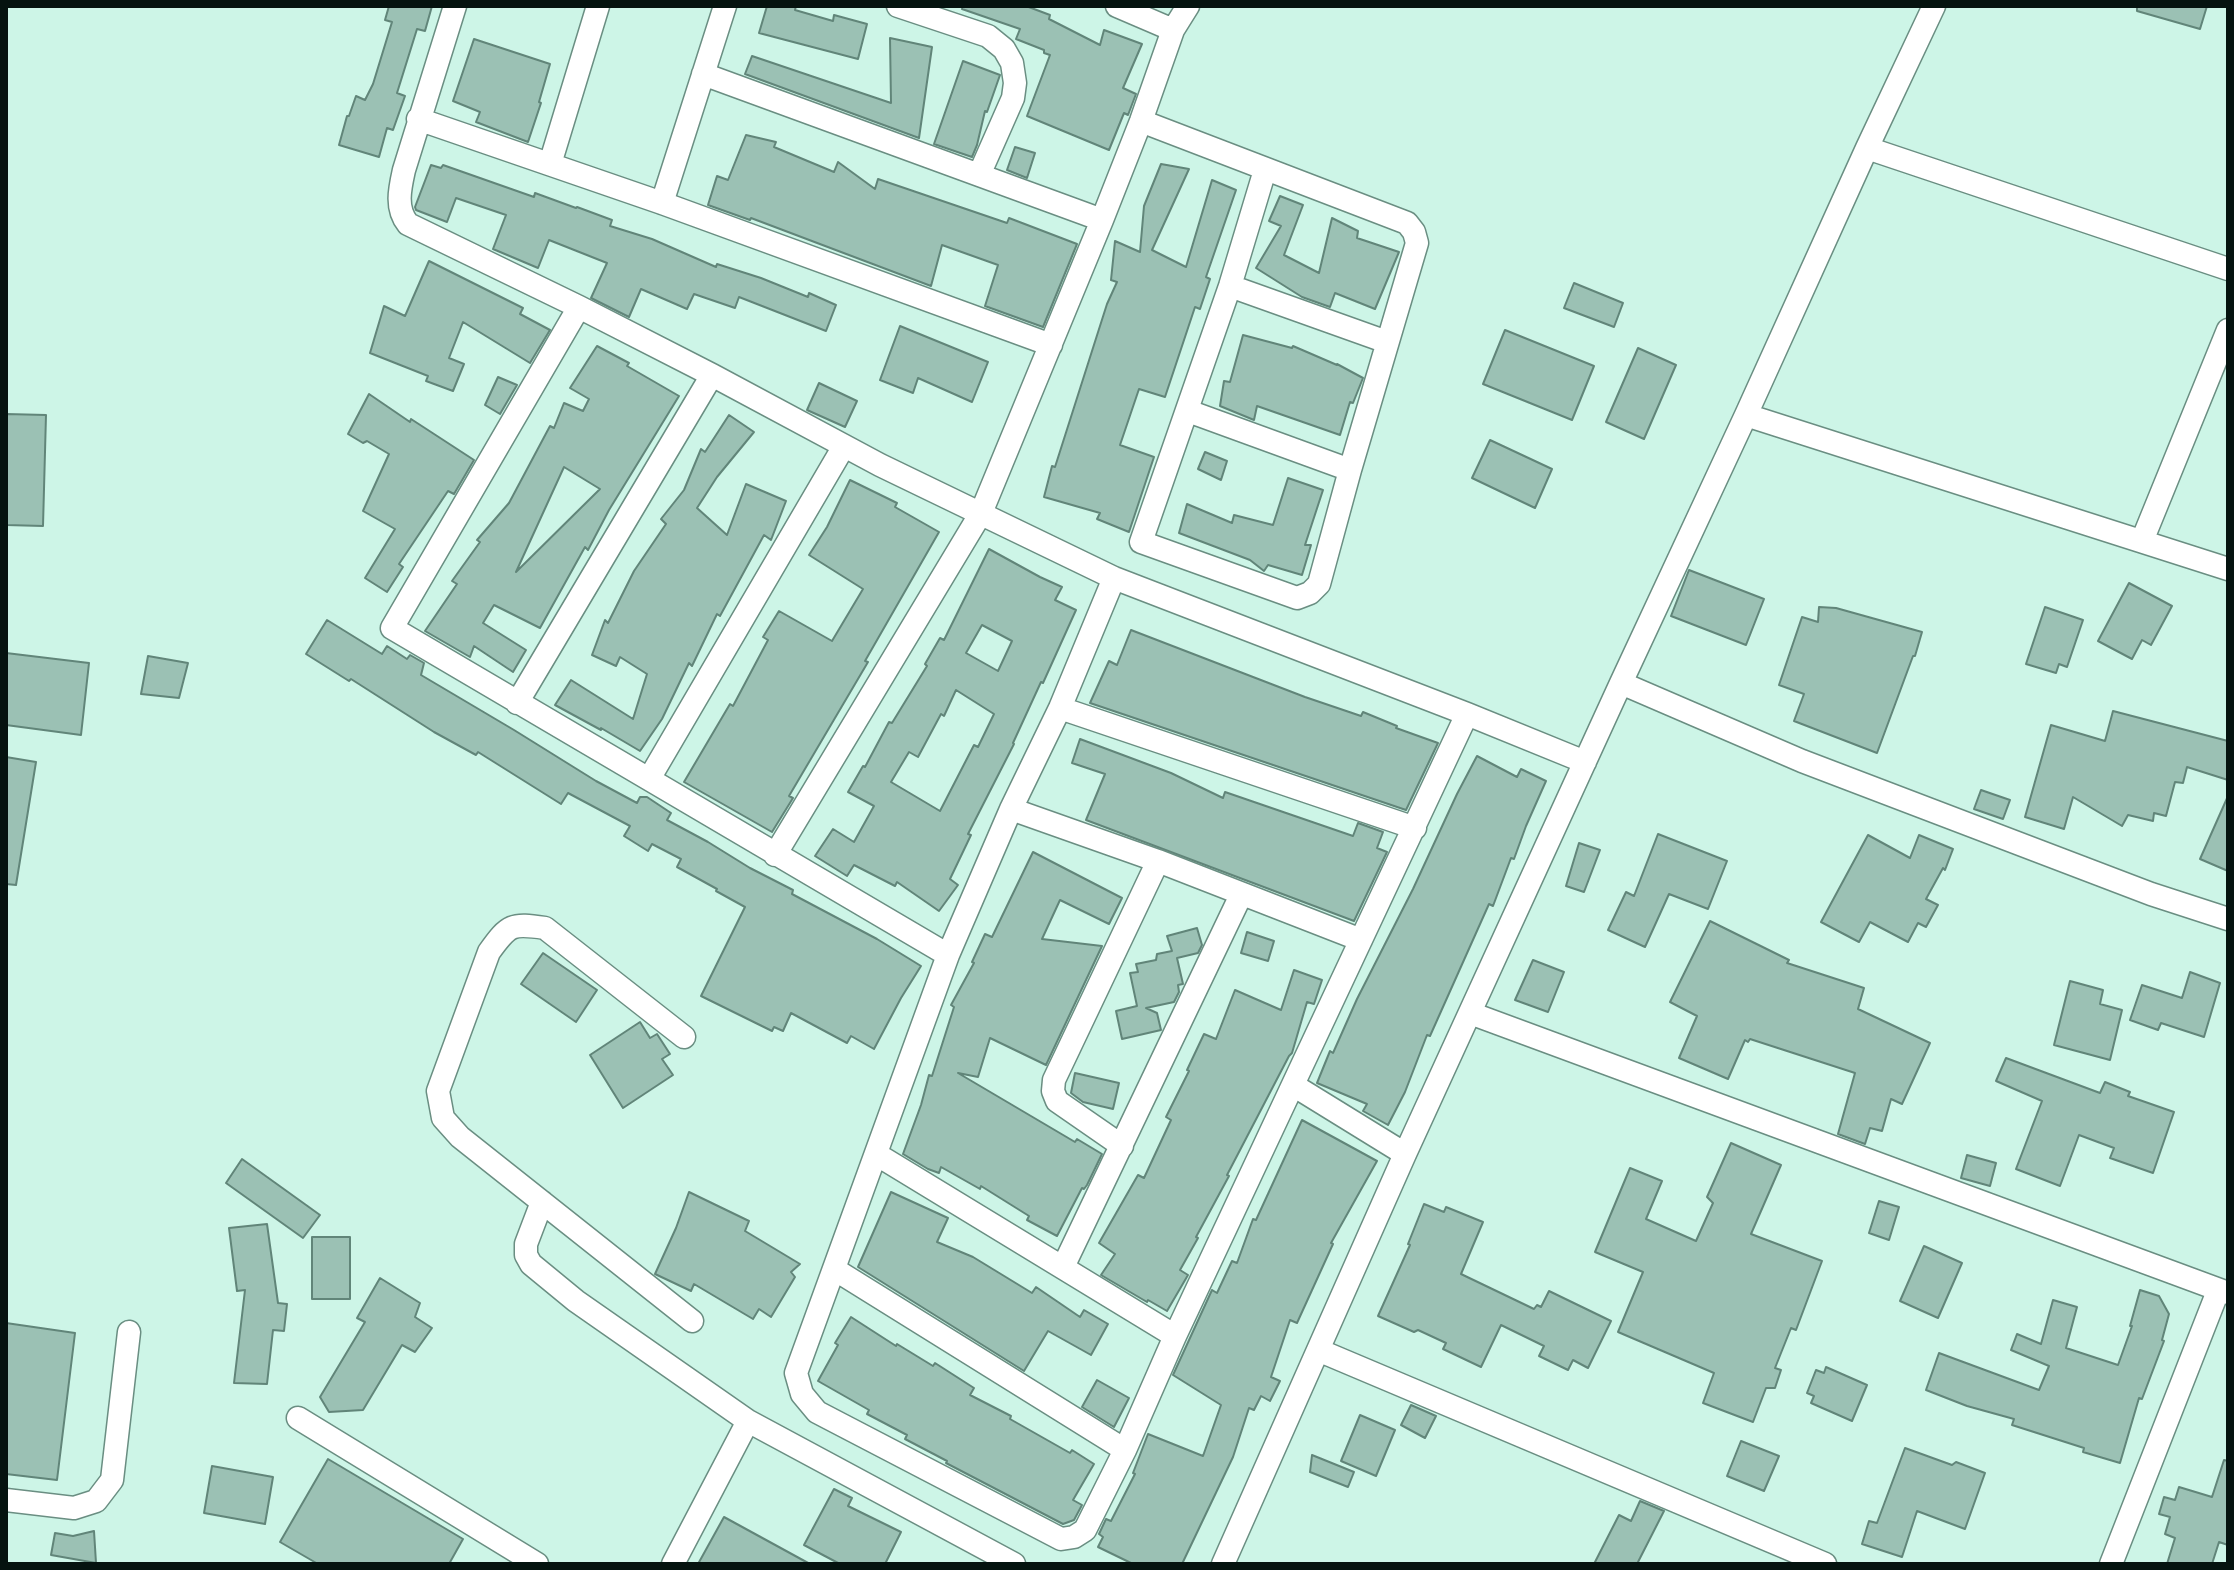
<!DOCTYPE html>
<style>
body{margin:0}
#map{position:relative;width:2234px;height:1570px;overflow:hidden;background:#cdf5e7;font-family:Signika,sans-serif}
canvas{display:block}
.frame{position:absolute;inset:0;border:8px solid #05130f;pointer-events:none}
</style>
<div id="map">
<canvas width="2234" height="1570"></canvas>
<div class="frame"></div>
</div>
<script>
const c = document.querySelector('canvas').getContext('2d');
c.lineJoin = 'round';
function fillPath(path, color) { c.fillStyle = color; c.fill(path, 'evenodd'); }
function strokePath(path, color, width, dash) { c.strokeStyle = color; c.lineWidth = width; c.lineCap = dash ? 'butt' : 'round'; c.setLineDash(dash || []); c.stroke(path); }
const building = new Path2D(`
 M389,6H432L425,31L417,29L397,93L405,96L393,130L387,128L379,157L339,145L347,116H349L356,96L365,100L373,84L392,22L385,20Z
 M767,6H796L795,10L833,21L834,15L867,24L858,59L759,33Z
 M963,6H1026L1050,15L1049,19L1100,45L1104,30L1142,44L1123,88L1136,94L1128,115L1124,113L1109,150L1027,116L1050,55L1044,53V50L1016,39L1020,29L962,9Z
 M2137,6H2207L2200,29L2137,11Z
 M890,38L932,47L919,138L745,74L752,56L891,103Z
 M474,39L550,64L539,102L541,103L528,142L476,122L480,112L453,101Z
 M963,61L1000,75L987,112L985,111L977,145L972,157L934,144Z
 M746,135L776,142L774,147L834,172L838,162L875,189L878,179L1007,223L1009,218L1077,244L1043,327L985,306L998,265L942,245L931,286L751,218L750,220L708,205L717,176L728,180Z
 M1015,147L1035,153L1027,178L1007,170Z
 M1161,164L1189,169L1152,250L1186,267L1212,180L1236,190L1206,277L1210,279L1200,309L1195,307L1165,397L1139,389L1120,445L1154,457L1129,532L1097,519L1100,513L1044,497L1052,466L1055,467L1107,304L1117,282L1111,280L1115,241L1140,252L1144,206Z
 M431,165L441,168L443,165L534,197L535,193L576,208L577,207L612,220L610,226L652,239L716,267L717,264L761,278L808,297L809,293L836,305L826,331L739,297L735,308L694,294L687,309L641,289L629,317L591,298L607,263L549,240L538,268L493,249L506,215L456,198L447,222L416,210L415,207Z
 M1280,196L1303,205L1284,255L1319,273L1332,218L1358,231L1357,238L1399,252L1375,309L1335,293L1330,307L1302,297L1256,268L1281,226L1269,221Z
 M429,261L523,308L520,314L550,330L530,363L463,322L449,358L464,364L453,391L426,381L428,376L370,353L384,306L405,316Z
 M1574,283L1623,303L1614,327L1564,308Z
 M900,326L988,362L972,402L918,378L913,393L880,380Z
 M1505,330L1594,366L1572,420L1483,384Z
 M1243,335L1292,348L1293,346L1337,365V364L1363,378L1353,403L1350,402L1340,435L1257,406L1254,420L1220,406L1224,381L1230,382Z
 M597,346L629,363L627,366L679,396L609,510L588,550L585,547L540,628L494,605L483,623L526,650L513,672L474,646L470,657L425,631L457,584L452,581L480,542L477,540L509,503L550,426L554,428L564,403L583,411L589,399L570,388ZM564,467L600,489L516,572Z
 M1638,348L1676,365L1644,439L1606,422Z
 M498,377L517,385L500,414L485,405Z
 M819,383L857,401L845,427L807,410Z
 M369,394L410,422L411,419L474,460L454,494L448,491L399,564L403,567L387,592L365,578L395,529L363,511L389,454L367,441L363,443L348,434Z
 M6,414L46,415L43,526L6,525Z
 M729,415L754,432L717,477L697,508L727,535L746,484L786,501L771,540L764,535L720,616L717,614L692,666L689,663L662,719L640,751L601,728V730L555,705L571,680L633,719L647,674L620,657L616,666L592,655L605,620L608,623L634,571L666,524L661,519L684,490L701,449L705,452Z
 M1490,440L1552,469L1535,508L1472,478Z
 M1205,452L1227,461L1221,480L1198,469Z
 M1288,478L1323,490L1305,545H1311L1302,575L1268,565L1264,571L1250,560L1179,533L1187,504L1232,523L1234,515L1273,525Z
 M850,480L897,503L895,507L939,532L865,661L868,662L789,796L793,798L772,832L684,782L730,704L733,706L768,640L763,637L779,611L832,641L863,589L809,555L827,527Z
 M989,549L1040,577L1062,587L1055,600L1076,610L1043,683L1041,682L1013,743L1014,744L968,834L971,835L950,879L958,885L939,911L897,882L895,886L854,865L847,876L815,856L833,829L854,842L874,806L848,792L863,766L865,767L889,722L892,723L927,666L925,664L940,638L944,640ZM982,625L1012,641L998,671L966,653ZM956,690L994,714L978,747L974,745L940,811L891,782L909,752L918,757L941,714L944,716Z
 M1689,570L1764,599L1746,645L1671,616Z
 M2129,583L2172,606L2151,645L2142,640L2132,659L2098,641Z
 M1819,607L1836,608L1922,632L1915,656H1913L1877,753L1794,721L1804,694L1779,685L1802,617L1818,622Z
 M2045,607L2083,620L2067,667L2059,664L2056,673L2026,664Z
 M327,620L382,654L387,646L407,659L410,655L424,663L421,675L514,730L596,781L637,803L640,797H647L671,813L667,820L708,842L750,868L793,890L792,894L877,939L921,966L901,998L874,1049L851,1036L847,1043L791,1013L783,1031L774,1027L772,1031L701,996L745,907L716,891L717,889L677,867L681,859L652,844L648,851L624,836L630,826L568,793L561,804L478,752L476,755L434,732L351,679L349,681L306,654Z
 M1131,630L1305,697L1361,716L1363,712L1397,726L1396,728L1438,743L1406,810L1090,703L1109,661L1117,665Z
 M6,653L89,663L81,735L6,725Z
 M148,656L188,663L179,698L141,694Z
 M2113,711L2228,741V780L2187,767L2183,783L2175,782L2166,816L2154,813L2153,821L2128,815L2122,826L2073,797L2064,829L2025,817L2051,725L2105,741Z
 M1080,739L1171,773L1223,798L1225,792L1353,836L1358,823L1383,832L1377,848L1387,852L1354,921L1086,820L1105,774L1072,763Z
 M1477,756L1517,777L1521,769L1546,781L1526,826L1514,859L1511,858L1493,906L1489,904L1430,1036L1427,1035L1405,1092L1388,1125L1363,1111L1367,1104L1317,1083L1330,1051L1333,1053L1357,999L1413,889L1457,794Z
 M6,757L36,762L16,885L6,884Z
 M1981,790L2010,800L2003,819L1974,809Z
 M2228,796V871L2200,859Z
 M1658,834L1727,861L1708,909L1669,894L1645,947L1608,930L1626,892L1634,896Z
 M1868,835L1910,858L1919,835L1953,849L1945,870L1943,868L1926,899L1938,905L1926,927L1918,923L1908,942L1870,922L1859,942L1821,922Z
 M1579,843L1600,850L1584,892L1566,886Z
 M1033,852L1122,898L1109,924L1060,900L1042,939L1102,946L1046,1065L990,1038L978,1077L958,1073L1075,1142L1077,1139L1102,1154L1087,1185L1084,1189L1082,1188L1057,1236L1027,1220L1029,1216L981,1186L980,1189L941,1167L939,1173L928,1169L903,1154L921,1105L929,1075L932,1076L954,1007L951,1005L974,963L972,962L985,934L992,937Z
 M1710,921L1789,960L1787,963L1864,988L1858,1009L1930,1043L1902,1104L1891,1099L1882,1131L1870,1128L1865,1144L1838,1134L1855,1073L1750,1039L1748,1042L1745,1040L1728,1079L1679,1058L1697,1016L1670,1002Z
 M1197,928L1202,945L1198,953L1177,958L1183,984L1178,985L1179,992L1174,1002L1146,1008L1157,1013L1161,1030L1122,1039L1116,1011L1137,1006L1130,973L1138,972L1136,964L1156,960L1157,954L1172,951L1167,936Z
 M1247,932L1274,941L1268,961L1241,953Z
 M543,953L597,990L576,1022L521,984Z
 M1533,960L1564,972L1548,1012L1515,1000Z
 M1294,970L1322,980L1314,1004L1307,1002L1292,1053L1289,1056L1227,1175L1229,1176L1196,1237L1198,1238L1180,1270L1188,1275L1167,1311L1148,1300L1147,1302L1101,1275L1115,1254L1099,1243L1138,1175L1144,1178L1171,1120L1166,1117L1189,1071L1187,1070L1204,1034L1216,1039L1235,990L1281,1010Z
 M2190,972L2220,983L2204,1037L2161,1023L2158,1030L2130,1020L2142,985L2182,998Z
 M2070,981L2103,990L2100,1004L2122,1010L2110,1060L2054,1045Z
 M640,1022L650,1038L657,1034L670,1054L662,1059L673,1075L623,1108L590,1055Z
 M2006,1058L2100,1093L2105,1082L2130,1092L2128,1096L2174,1112L2153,1173L2110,1158L2114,1148L2079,1135L2060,1186L2016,1169L2042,1101L1996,1081Z
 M1075,1073L1119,1083L1113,1109L1083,1102L1071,1093Z
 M1302,1120L1377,1161L1331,1243L1333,1244L1297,1323L1290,1320L1271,1377L1280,1381L1270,1401L1261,1396L1254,1410L1249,1408L1233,1457L1182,1564H1133L1098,1547L1103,1537L1099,1534L1106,1519L1111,1521L1135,1474L1133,1473L1148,1434L1203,1456L1221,1405L1173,1375L1212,1290L1217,1293L1232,1261L1237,1263L1253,1219L1256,1220Z
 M1731,1143L1781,1165L1751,1234L1822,1261L1796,1330L1791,1328L1775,1368L1781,1370L1775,1388H1766L1753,1422L1703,1403L1714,1373L1618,1332L1643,1272L1595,1252L1630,1168L1662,1181L1646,1219L1696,1241L1713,1203L1707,1197Z
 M1967,1155L1996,1163L1990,1186L1961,1178Z
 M242,1159L320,1215L303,1238L226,1183Z
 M689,1192L749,1221L745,1231L800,1264L791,1272L795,1277L771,1317L759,1309L753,1319L694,1284L691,1291L655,1274L676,1228Z
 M891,1192L948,1218L937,1242L973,1257L1032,1293L1036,1287L1080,1317L1084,1310L1108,1324L1091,1355L1048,1331L1024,1371L858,1267Z
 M1879,1201L1899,1207L1889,1240L1869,1233Z
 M1424,1204L1444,1212L1446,1207L1483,1222L1461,1274L1534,1309L1537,1305L1541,1307L1549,1291L1611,1321L1588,1368L1573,1360L1568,1370L1539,1356L1544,1346L1501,1325L1481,1367L1443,1349L1446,1343L1418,1330L1414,1332L1378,1316L1410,1245L1408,1244Z
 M267,1224L278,1303L287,1304L284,1331L273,1330L267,1384L234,1383L245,1290L237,1291L229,1228Z
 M312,1237H350V1299H312Z
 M1924,1246L1962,1263L1938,1318L1900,1301Z
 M380,1278L420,1303L415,1317L432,1328L415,1352L402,1345L363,1410L329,1412L320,1397L365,1322L357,1318Z
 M2140,1290L2159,1296L2169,1314L2162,1340L2164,1341L2142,1399L2139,1398L2120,1463L2083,1452L2084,1448L2012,1425L2014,1419L1967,1406L1926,1390L1939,1353L2039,1390L2049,1366L2011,1350L2017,1334L2041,1344L2053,1300L2077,1307L2066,1348L2118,1365L2132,1326H2130Z
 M851,1317L896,1346L897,1344L933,1366L935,1363L974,1388L970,1395L1011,1416L1010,1419L1070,1453L1072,1450L1094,1464L1073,1500L1082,1505L1074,1520L1063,1524L946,1463L947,1461L905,1439L907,1435L867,1414L869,1410L818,1381L838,1345L835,1343Z
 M6,1323L75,1333L57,1480L6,1474Z
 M1826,1367L1867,1385L1852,1421L1811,1403L1814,1396L1807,1393L1816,1370L1824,1373Z
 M1097,1380L1129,1398L1114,1427L1082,1407Z
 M1411,1405L1436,1416L1425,1438L1401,1425Z
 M1360,1415L1395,1430L1376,1476L1341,1461Z
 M1741,1441L1779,1456L1764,1491L1727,1476Z
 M1905,1448L1952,1465L1956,1462L1985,1473L1965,1529L1917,1511L1902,1557L1862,1544L1869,1521L1877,1523Z
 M1312,1455L1354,1472L1348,1487L1310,1472Z
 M328,1459L463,1539L449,1564H318L280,1542Z
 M2224,1460L2228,1461V1545L2219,1542L2212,1564H2167L2175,1538L2165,1534L2170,1517L2159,1514L2164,1497L2175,1500L2179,1487L2212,1497Z
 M212,1466L273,1477L265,1524L204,1513Z
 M834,1489L852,1498L848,1506L901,1532L885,1564H840L804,1545Z
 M1640,1501L1664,1511L1637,1564H1594L1619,1515L1631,1521Z
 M724,1517L810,1564H698Z
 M94,1531L96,1563L51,1555L55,1533L73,1536Z`);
const minor = new Path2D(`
 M455,6L404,170C400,188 395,208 408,224L579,307L712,375L880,465L1114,578L1467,714L1585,762
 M898,6L988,36L1004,49L1012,63L1015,83L1013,98L979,175
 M1117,6L1173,30
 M703,74L1102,220
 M418,119L662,203L1051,345
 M1141,121L1407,223L1414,232L1417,243L1350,470L1319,584L1310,593L1297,598L1141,542L1230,286L1265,170
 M1867,148L2228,269
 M550,164L598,6
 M662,203L725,6
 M1230,286L1387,342
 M579,307L392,628L948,955
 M1188,411L1350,470
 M1746,415L2228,569
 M2142,541L2228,330
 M1114,578L1060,708L1011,809L948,955L796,1373L802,1394L817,1412L1061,1539L1074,1537L1085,1530L1125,1450L1175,1336L1467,714
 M1621,683L1802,761L2151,894L2228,919
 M517,703L712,375
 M1060,708L1415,828
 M649,779L844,446
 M1011,809L1158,861L1361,940
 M775,855L981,513L1102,220L1141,121L1173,30L1188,6
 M1470,1013L2228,1293
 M684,1037L545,928C512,923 509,924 489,952L438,1091L443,1118L460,1137L692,1321
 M1293,1085L1405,1154
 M1122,1146L1057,1101L1053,1091L1054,1080L1158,861
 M876,1154L1175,1336
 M542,1202L526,1244V1255L531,1264L576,1301L748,1421L1014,1564
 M1063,1267L1241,895
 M834,1269L1125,1450
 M1318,1350L1825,1564
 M298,1418L537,1564
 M6,1500L74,1508L96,1501L112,1480L129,1332
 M673,1564L748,1421
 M1223,1564L1405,1154L1621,683L1746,415L1867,148L1934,6
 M2111,1564L2218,1291`);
fillPath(building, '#9bc1b4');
strokePath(building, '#618579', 2);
strokePath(minor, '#6a8e82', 25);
strokePath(minor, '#fff', 22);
</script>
